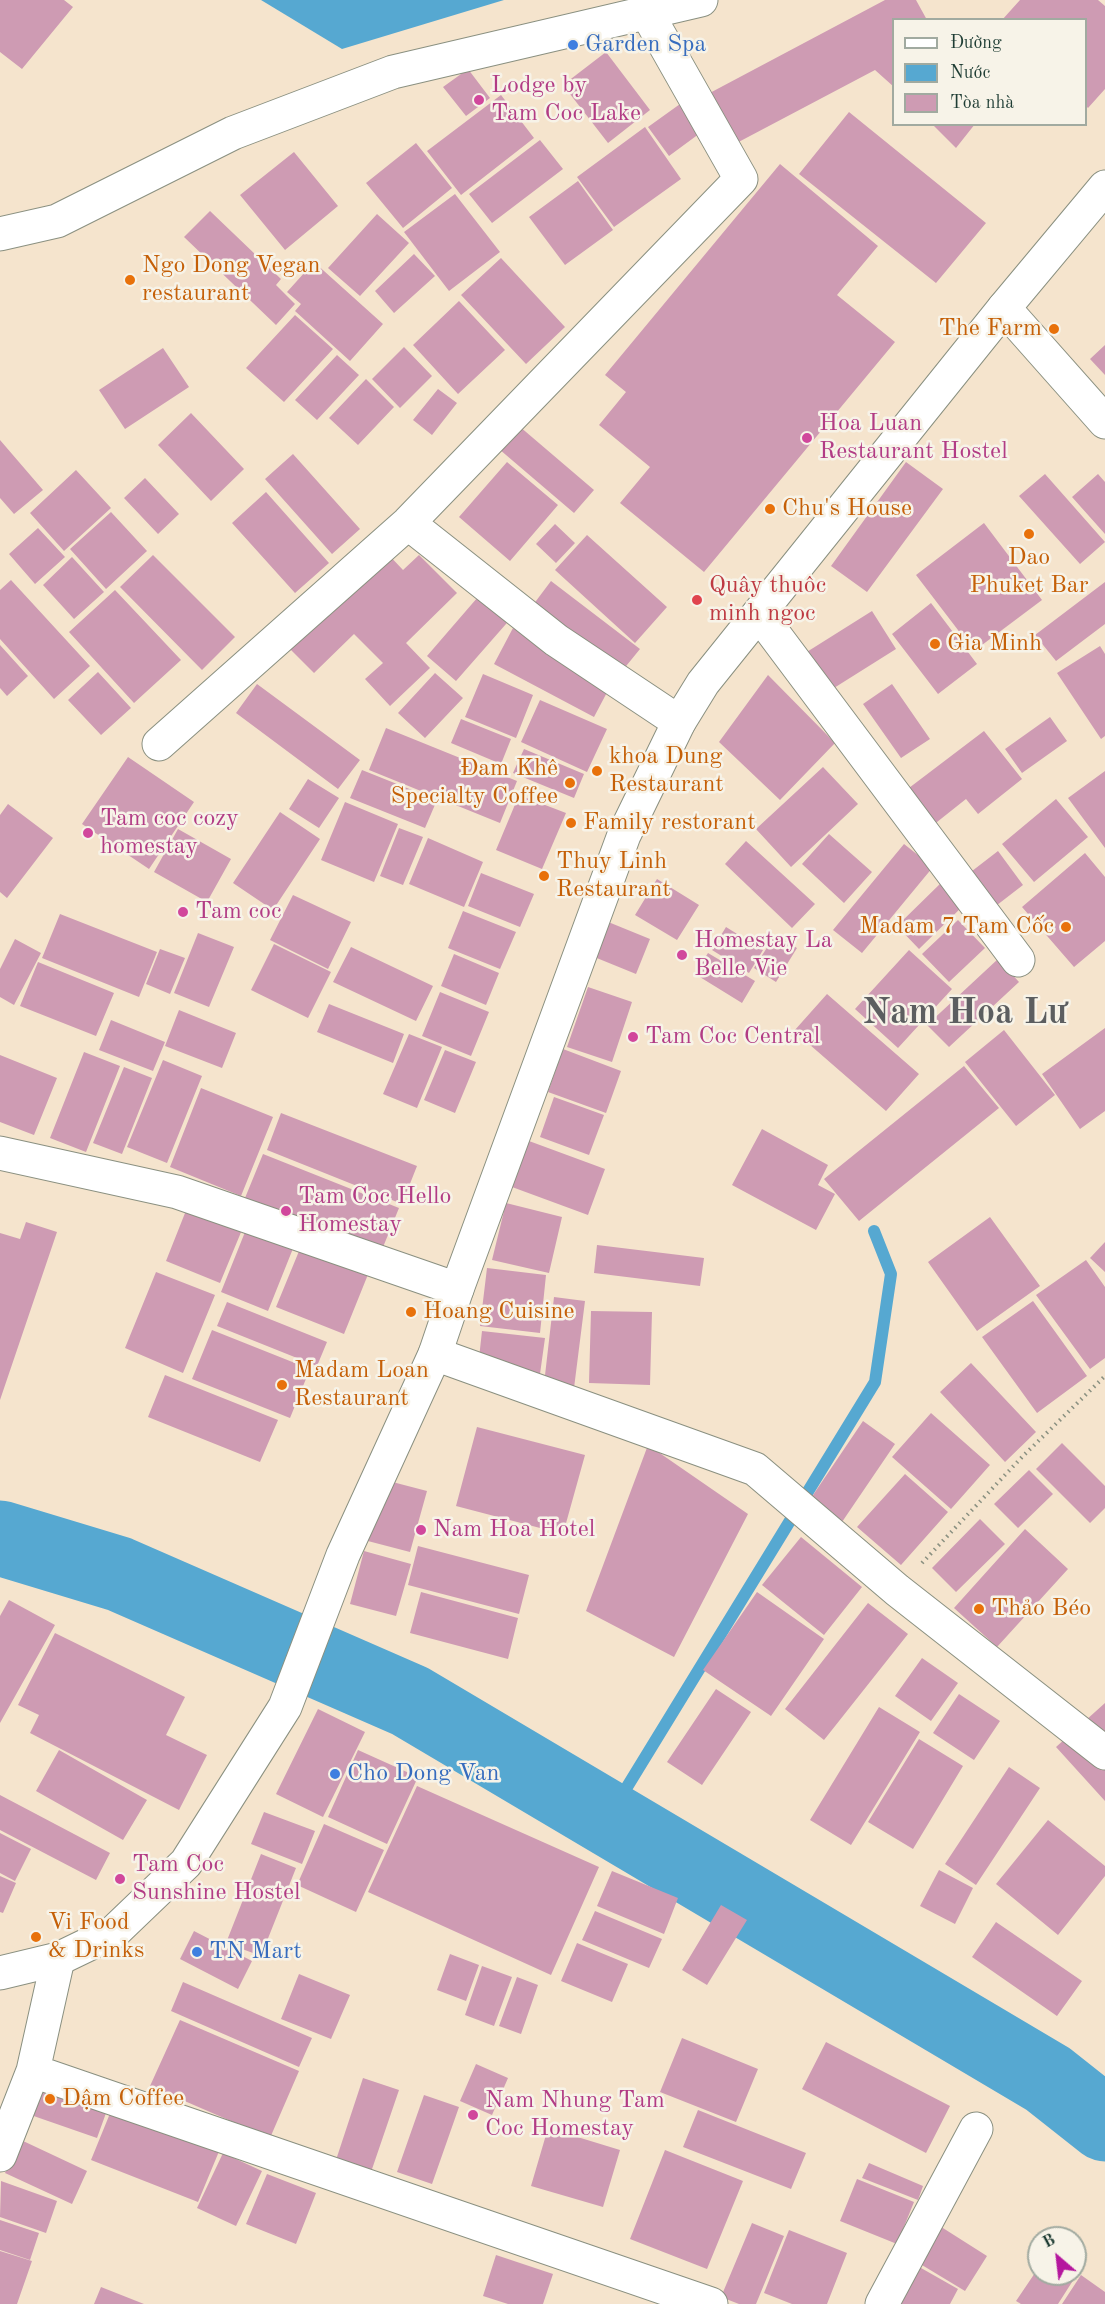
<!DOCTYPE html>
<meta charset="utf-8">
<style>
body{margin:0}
#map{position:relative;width:1105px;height:2304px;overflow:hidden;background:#f5e4cd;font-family:"Old Standard TT",serif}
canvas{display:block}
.legend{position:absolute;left:892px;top:18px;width:195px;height:108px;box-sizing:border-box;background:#f7f3e8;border:2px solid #a1aaa0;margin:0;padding:8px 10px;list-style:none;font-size:18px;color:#1f3d34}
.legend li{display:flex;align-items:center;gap:12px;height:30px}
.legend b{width:30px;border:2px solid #a1aaa0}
.north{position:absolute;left:1027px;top:2226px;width:60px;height:60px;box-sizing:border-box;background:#f7f3e8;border:2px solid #a1aaa0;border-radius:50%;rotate:332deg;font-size:16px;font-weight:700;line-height:24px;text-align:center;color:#1f3d34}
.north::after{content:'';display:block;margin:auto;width:21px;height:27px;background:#b5179e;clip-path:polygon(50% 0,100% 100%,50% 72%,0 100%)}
</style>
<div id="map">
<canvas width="1105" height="2304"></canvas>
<ul class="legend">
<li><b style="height:8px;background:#fff"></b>Đường</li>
<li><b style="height:16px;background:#56a8d1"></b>Nước</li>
<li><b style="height:16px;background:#ce9bb3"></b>Tòa nhà</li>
</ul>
<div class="north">B</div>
</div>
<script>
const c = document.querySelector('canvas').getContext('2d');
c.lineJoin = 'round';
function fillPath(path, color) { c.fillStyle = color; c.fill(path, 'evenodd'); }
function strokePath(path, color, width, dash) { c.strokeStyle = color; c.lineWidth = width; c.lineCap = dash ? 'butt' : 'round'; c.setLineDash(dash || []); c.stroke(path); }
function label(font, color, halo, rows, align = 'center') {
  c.font = font + ' "Old Standard TT",serif'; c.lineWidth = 5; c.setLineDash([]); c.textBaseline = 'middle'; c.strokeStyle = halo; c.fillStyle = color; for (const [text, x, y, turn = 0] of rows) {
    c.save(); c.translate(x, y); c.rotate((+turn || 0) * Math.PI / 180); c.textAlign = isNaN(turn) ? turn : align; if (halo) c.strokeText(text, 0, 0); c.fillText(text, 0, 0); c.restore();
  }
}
const water = new Path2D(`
 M261,0H504L342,49Z`);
const stream = new Path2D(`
 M608,1818L875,1382L891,1274L874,1231`);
const river = new Path2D(`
 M0,1538L119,1574L410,1701L1048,2079L1105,2124`);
const building = new Path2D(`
 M0,0H64L73,7L22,69L0,52Z
 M885,0H916L927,20H894V87L875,70L731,146L706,95Z
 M1020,0H1098L1105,6V89L1088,108L1086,106V20H1002Z
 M606,52L650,110L608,143L563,85Z
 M468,69L490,98L466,116L443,87Z
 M501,95L534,138L461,195L427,151Z
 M687,99L707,128L669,156L648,127Z
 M849,112L986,223L936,283L799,174Z
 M932,124H975L956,148Z
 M645,127L681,179L614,227L577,177Z
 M540,140L563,169L492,223L469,194Z
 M416,143L452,188L403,228L366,183Z
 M294,152L338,206L285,250L240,195Z
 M780,164L878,246L837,295L895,342L704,572L620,503L650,467L599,425L626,392L605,375Z
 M578,181L613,230L565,265L529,217Z
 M455,194L500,252L449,291L404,232Z
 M210,211L281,279L276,285L295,304L276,325L184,237Z
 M377,214L409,243L360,296L328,268Z
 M414,254L435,276L394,313L375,291Z
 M501,258L565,327L526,364L461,295Z
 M314,262L383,324L350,361L295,311L301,304L287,292Z
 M459,301L505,350L458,394L413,345Z
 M295,315L333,349L284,402L246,368Z
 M1105,345V375L1090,359Z
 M404,347L432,376L400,408L372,379Z
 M163,348L189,387L125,429L99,390Z
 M337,355L359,375L317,420L295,400Z
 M366,379L394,407L358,445L329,418Z
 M438,389L457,403L432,435L413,420Z
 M191,413L244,469L211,501L158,445Z
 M519,426L594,490L574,513L499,449Z
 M0,440L43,490L14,514L0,498Z
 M293,454L360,529L332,554L265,479Z
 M507,462L558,505L510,561L459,517Z
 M906,462L943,489L867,592L831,566Z
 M76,470L111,508L64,551L30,513Z
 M1045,474L1105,542L1080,564L1019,496Z
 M1098,474L1105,482V534L1072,497Z
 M145,478L179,514L158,534L124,498Z
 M266,492L329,563L295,593L232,523Z
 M111,512L147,551L106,589L70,549Z
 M984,523L1042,600L974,651L916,575Z
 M555,524L575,543L556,563L536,544Z
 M38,528L65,557L35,584L9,554Z
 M587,535L667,607L635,643L555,570Z
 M386,552L403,570L419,555L457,593L406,643L430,668L390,706L365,679L383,663L354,634L314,673L288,647Z
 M153,555L235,637L202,670L120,587Z
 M72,557L104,592L74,619L43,585Z
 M11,580L90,666L54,699L0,639V590Z
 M551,581L640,649L618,676L530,609Z
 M1105,582V624L1056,661L1035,635Z
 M115,590L181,660L134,703L69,632Z
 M484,590L513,616L456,681L427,656Z
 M931,603L977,664L938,694L892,634Z
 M872,611L896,649L826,693L802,655Z
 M513,628L613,681L594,717L494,664Z
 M0,645L28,676L7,696L0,688Z
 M1100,646L1105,654V736L1101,739L1057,673Z
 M98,672L131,708L101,735L68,700Z
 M435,673L463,698L425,738L398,713Z
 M483,674L533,695L516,738L465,717Z
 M768,675L835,743L780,800L719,742Z
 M257,684L360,760L338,789L236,713Z
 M892,684L930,739L901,758L863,704Z
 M540,700L607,729L587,772L521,742Z
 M1050,717L1067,741L1022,773L1005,749Z
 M461,719L511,739L501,764L451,743Z
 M386,728L517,781L500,823L369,770Z
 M984,731L1022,779L978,814L966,799L932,826L905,791Z
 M524,749L584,774L574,798L513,773Z
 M128,757L194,802L149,869L82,824Z
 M823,767L858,804L791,867L756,829Z
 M362,770L437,800L425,828L350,798Z
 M1105,771V848L1068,798Z
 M308,779L339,798L319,828L289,809Z
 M519,795L566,813L542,869L496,850Z
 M1056,799L1088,837L1034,882L1002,844Z
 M345,802L398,824L374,882L321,860Z
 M8,804L53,838L7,898L0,892V815Z
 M280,812L320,839L273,910L233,883Z
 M399,828L423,837L403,885L380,876Z
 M178,829L231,859L207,902L154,872Z
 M829,834L872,872L844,903L802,864Z
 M428,838L483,862L464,907L409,884Z
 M746,841L815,904L792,928L725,864Z
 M904,844L933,867L862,953L833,930Z
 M998,851L1023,885L988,912L963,878Z
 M1085,853L1105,877V941L1074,967L1022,907Z
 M481,873L534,894L520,927L468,906Z
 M657,879L699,905L677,940L635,915Z
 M944,880L966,903L919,949L897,926Z
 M293,895L351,922L328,969L270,940Z
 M463,911L516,932L500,969L448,948Z
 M60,914L157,952L139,997L42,958Z
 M596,917L650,939L636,974L582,952Z
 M958,920L985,948L949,982L922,954Z
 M726,927L763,950L749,973L712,950Z
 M198,933L234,947L209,1007L174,993Z
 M775,935L797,948L776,982L754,968Z
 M15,939L41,953L14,1005L0,997V969Z
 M274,944L331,972L308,1018L251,990Z
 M351,947L433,986L416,1021L333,982Z
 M160,949L185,958L170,994L146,984Z
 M909,950L952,989L898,1048L855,1009Z
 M708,953L755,981L742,1003L695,974Z
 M454,954L499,973L486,1005L441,986Z
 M998,959L1019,982L949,1047L927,1025Z
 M38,962L114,993L96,1036L20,1006Z
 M588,987L632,1002L612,1062L567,1047Z
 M440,992L489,1012L471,1056L422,1036Z
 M827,994L919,1074L886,1111L794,1031Z
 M329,1004L404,1034L393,1063L317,1032Z
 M179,1010L236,1033L222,1068L165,1046Z
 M111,1020L165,1042L153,1071L99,1050Z
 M1105,1028V1111L1080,1129L1042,1074Z
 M1004,1030L1055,1095L1016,1126L965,1062Z
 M409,1034L442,1047L417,1108L383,1094Z
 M563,1049L621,1071L606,1113L548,1092Z
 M445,1050L476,1062L455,1113L424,1100Z
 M84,1052L120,1066L86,1152L50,1138Z
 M0,1055L57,1078L34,1135L0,1122Z
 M163,1060L202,1076L167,1163L127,1147Z
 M964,1066L999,1108L859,1221L824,1179Z
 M124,1067L152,1078L122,1154L93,1143Z
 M201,1088L273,1117L241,1196L170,1167Z
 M554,1097L604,1115L589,1155L540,1137Z
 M281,1113L417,1166L402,1204L267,1150Z
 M762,1129L828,1165L818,1185L835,1194L816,1230L732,1185Z
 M529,1141L605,1169L588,1215L512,1187Z
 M263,1154L399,1208L381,1252L245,1198Z
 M189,1203L244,1225L220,1283L166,1261Z
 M506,1203L562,1217L549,1273L492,1260Z
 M990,1217L1040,1286L977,1331L928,1262Z
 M26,1222L57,1232L0,1400V1233L20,1239Z
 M247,1227L294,1246L268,1311L221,1292Z
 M304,1239L371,1267L344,1334L276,1307Z
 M1105,1242V1272L1090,1258Z
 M597,1245L704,1258L700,1286L594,1273Z
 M1086,1260L1105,1287V1358L1090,1369L1036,1295Z
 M487,1268L546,1275L540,1333L480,1326Z
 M156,1272L215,1295L183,1373L125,1348Z
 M554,1297L585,1301L574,1388L544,1384Z
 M1033,1301L1087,1376L1037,1413L982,1337Z
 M227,1302L327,1342L317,1366L217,1326Z
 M591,1311L652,1312L650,1385L589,1383Z
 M212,1330L310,1369L290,1418L192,1379Z
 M482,1331L545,1338L540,1374L478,1367Z
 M971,1363L1036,1432L1005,1462L940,1392Z
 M165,1375L278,1420L260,1462L148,1417Z
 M931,1413L990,1465L951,1509L892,1457Z
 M863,1421L895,1444L842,1522L809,1501Z
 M477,1427L585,1455L563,1534L456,1506Z
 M1062,1443L1105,1486V1508L1090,1523L1036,1469Z
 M648,1445L748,1514L674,1657L586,1611Z
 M1029,1470L1053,1494L1018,1528L994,1504Z
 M905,1474L948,1512L901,1565L857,1527Z
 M381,1479L427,1491L410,1552L364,1540Z
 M980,1519L1005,1544L956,1592L932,1568Z
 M1025,1529L1068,1569L997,1647L954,1608Z
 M801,1537L862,1587L824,1635L762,1585Z
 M418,1546L529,1575L519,1614L408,1585Z
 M364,1551L411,1564L396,1616L350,1604Z
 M421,1592L518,1618L508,1659L410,1633Z
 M757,1592L824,1639L771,1716L703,1670Z
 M9,1600L55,1625L0,1723V1616Z
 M868,1603L908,1634L824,1740L785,1709Z
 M55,1633L185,1697L166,1735L207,1755L179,1810L30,1733L39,1715L18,1705Z
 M922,1658L958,1683L931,1721L895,1696Z
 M716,1689L751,1712L702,1785L667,1762Z
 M959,1694L1000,1721L974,1760L933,1733Z
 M1105,1703V1801L1056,1747Z
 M879,1707L920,1732L851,1845L810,1820Z
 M318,1709L365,1732L323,1817L276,1794Z
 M919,1739L963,1766L913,1849L868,1822Z
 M59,1750L147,1800L123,1840L36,1791Z
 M358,1750L418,1777L387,1844L328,1817Z
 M1009,1767L1040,1788L976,1885L945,1864Z
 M417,1786L599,1867L551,1975L368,1892Z
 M0,1795L110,1853L96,1880L0,1830Z
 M264,1812L315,1831L302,1864L251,1844Z
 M1048,1820L1105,1866V1876L1058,1935L996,1884Z
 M324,1824L384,1850L356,1912L297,1885Z
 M0,1833L31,1849L15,1881L0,1873Z
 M261,1854L296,1868L261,1956L226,1943Z
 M939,1870L973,1888L955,1924L920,1906Z
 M612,1871L678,1898L664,1934L597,1906Z
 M0,1876L16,1883L3,1913L0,1912Z
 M721,1905L747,1920L707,1985L682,1970Z
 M595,1911L662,1939L649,1968L582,1940Z
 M996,1922L1082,1981L1057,2016L972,1957Z
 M194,1931L252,1961L238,1989L180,1959Z
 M577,1943L628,1964L612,2002L561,1981Z
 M450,1954L479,1965L466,2001L437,1990Z
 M482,1966L512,1977L494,2026L465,2015Z
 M299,1974L350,1995L331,2039L281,2019Z
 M517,1977L538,1985L521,2034L499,2026Z
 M183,1982L312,2038L299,2067L171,2011Z
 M180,2020L299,2071L270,2138L150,2086Z
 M682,2038L758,2069L736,2122L660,2092Z
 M826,2042L950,2106L926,2153L802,2089Z
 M476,2064L508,2078L492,2115L460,2101Z
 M38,2076L110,2102L97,2138L25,2113Z
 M363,2078L399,2090L370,2175L335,2163Z
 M424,2095L459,2107L432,2184L397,2172Z
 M113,2106L220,2149L198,2202L91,2160Z
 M698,2110L806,2153L791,2189L683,2147Z
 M548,2128L620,2150L603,2207L531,2186Z
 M21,2140L87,2171L72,2204L5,2173Z
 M665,2150L743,2181L707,2269L630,2239Z
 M223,2153L262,2171L236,2226L197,2208Z
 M869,2163L923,2186L918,2200L862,2178Z
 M267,2174L316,2193L296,2244L246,2224Z
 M857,2179L914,2202L897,2244L840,2221Z
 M1,2181L57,2201L46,2233L0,2217Z
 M0,2220L39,2233L30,2260L0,2250Z
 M752,2223L784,2236L756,2304H739L721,2297Z
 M935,2223L987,2256L965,2291L912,2259Z
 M789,2230L847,2253L827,2304H792L764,2293Z
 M0,2251L32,2261L17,2304H0Z
 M496,2255L553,2274L543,2304H508L483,2296Z
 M914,2264L958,2289L950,2304H891Z
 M1075,2264L1081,2268L1058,2304H1021L1016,2301L1039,2267V2274H1075Z
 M1081,2275L1105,2292V2304H1062Z
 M101,2287L144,2304H94Z`);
const path = new Path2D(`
 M922,1563L1022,1457L1105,1376`);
const minor = new Path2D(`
 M0,234L57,221L233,133L393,72L701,0
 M1004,308L1105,422
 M408,523L556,640L679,722
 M759,614L1018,960
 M159,744L408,523L741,179L647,13
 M0,1153L177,1192L457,1289
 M435,1354L755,1469L897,1590L1105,1753
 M33,2071L711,2304
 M0,2155L33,2071L58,1959
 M882,2304L976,2129`);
const major = new Path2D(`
 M0,1973L58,1959L114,1932L186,1863L285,1707L343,1555L435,1354L457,1289L624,835L679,722L703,683L1004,308L1105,187`);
const markers = [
 [573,45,6,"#3f7fe0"],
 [479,100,6,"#d1479c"],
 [130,280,6,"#e8710a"],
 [1054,329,6,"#e8710a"],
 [807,438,6,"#d1479c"],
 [770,509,6,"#e8710a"],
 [1029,534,6,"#e8710a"],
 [697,600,6,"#e0444e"],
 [935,644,6,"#e8710a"],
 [597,771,6,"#e8710a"],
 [570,783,6,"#e8710a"],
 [571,823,6,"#e8710a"],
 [88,833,6,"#d1479c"],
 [544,876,6,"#e8710a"],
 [183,912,6,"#d1479c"],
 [1066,927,6,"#e8710a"],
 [682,955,6,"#d1479c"],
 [633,1037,6,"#d1479c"],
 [286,1211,6,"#d1479c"],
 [411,1312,6,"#e8710a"],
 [282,1385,6,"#e8710a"],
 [421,1530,6,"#d1479c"],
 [979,1609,6,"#e8710a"],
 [335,1774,6,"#3f7fe0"],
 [120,1879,6,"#d1479c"],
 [36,1937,6,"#e8710a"],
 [197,1952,6,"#3f7fe0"],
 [50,2099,6,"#e8710a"],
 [473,2115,6,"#d1479c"]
];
const shopNames = [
 ["Garden Spa",585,45],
 ["Cho Dong Van",347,1774],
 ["TN Mart",209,1952]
];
const hotelNames = [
 ["Lodge by",491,86],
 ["Tam Coc Lake",491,114],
 ["Hoa Luan",819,424],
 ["Restaurant Hostel",819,452],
 ["Tam coc cozy",100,819],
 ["homestay",100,847],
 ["Tam coc",195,912],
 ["Homestay La",694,941],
 ["Belle Vie",694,969],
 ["Tam Coc Central",645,1037],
 ["Tam Coc Hello",298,1197],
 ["Homestay",298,1225],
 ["Nam Hoa Hotel",433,1530],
 ["Tam Coc",132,1865],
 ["Sunshine Hostel",132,1893],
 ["Nam Nhung Tam",485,2101],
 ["Coc Homestay",485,2129]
];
const foodNames = [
 ["Ngo Dong Vegan",142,266],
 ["restaurant",142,294],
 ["The Farm",1042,329,"right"],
 ["Chu's House",782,509],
 ["Dao",1029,558,"center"],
 ["Phuket Bar",1029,586,"center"],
 ["Gia Minh",947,644],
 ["khoa Dung",609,757],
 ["Restaurant",609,785],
 ["Đam Khê",558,769,"right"],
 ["Specialty Coffee",558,797,"right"],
 ["Family restorant",583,823],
 ["Thuy Linh",556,862],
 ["Restaurant",556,890],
 ["Madam 7 Tam Cốc",1054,927,"right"],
 ["Hoang Cuisine",423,1312],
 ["Madam Loan",294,1371],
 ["Restaurant",294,1399],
 ["Thảo Béo",991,1609],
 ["Vi Food",48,1923],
 ["& Drinks",48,1951],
 ["Dậm Coffee",62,2099]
];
const healthNames = [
 ["Quây thuôc",709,586],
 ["minh ngoc",709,614]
];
const townNames = [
 ["Nam Hoa Lư",965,1014]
];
fillPath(water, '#56a8d1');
strokePath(stream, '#56a8d1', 12);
strokePath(river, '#56a8d1', 75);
fillPath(building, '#ce9bb3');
strokePath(minor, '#8a9080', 35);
strokePath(major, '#8a9080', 35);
strokePath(path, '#8a9080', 4, [1.5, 4.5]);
strokePath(minor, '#fff', 33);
strokePath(major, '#fff', 33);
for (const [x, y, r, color] of markers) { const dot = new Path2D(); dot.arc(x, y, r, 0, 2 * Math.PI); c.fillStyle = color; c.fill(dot); strokePath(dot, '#f7f3e8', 2); }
label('24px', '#366cbe', '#f7f3e8', shopNames, 'left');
label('24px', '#b23c85', '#f7f3e8', hotelNames, 'left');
label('24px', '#c56008', '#f7f3e8', foodNames, 'left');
label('24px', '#be3a42', '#f7f3e8', healthNames, 'left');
label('bold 36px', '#5c5e60', '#f7f3e8', townNames);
</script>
